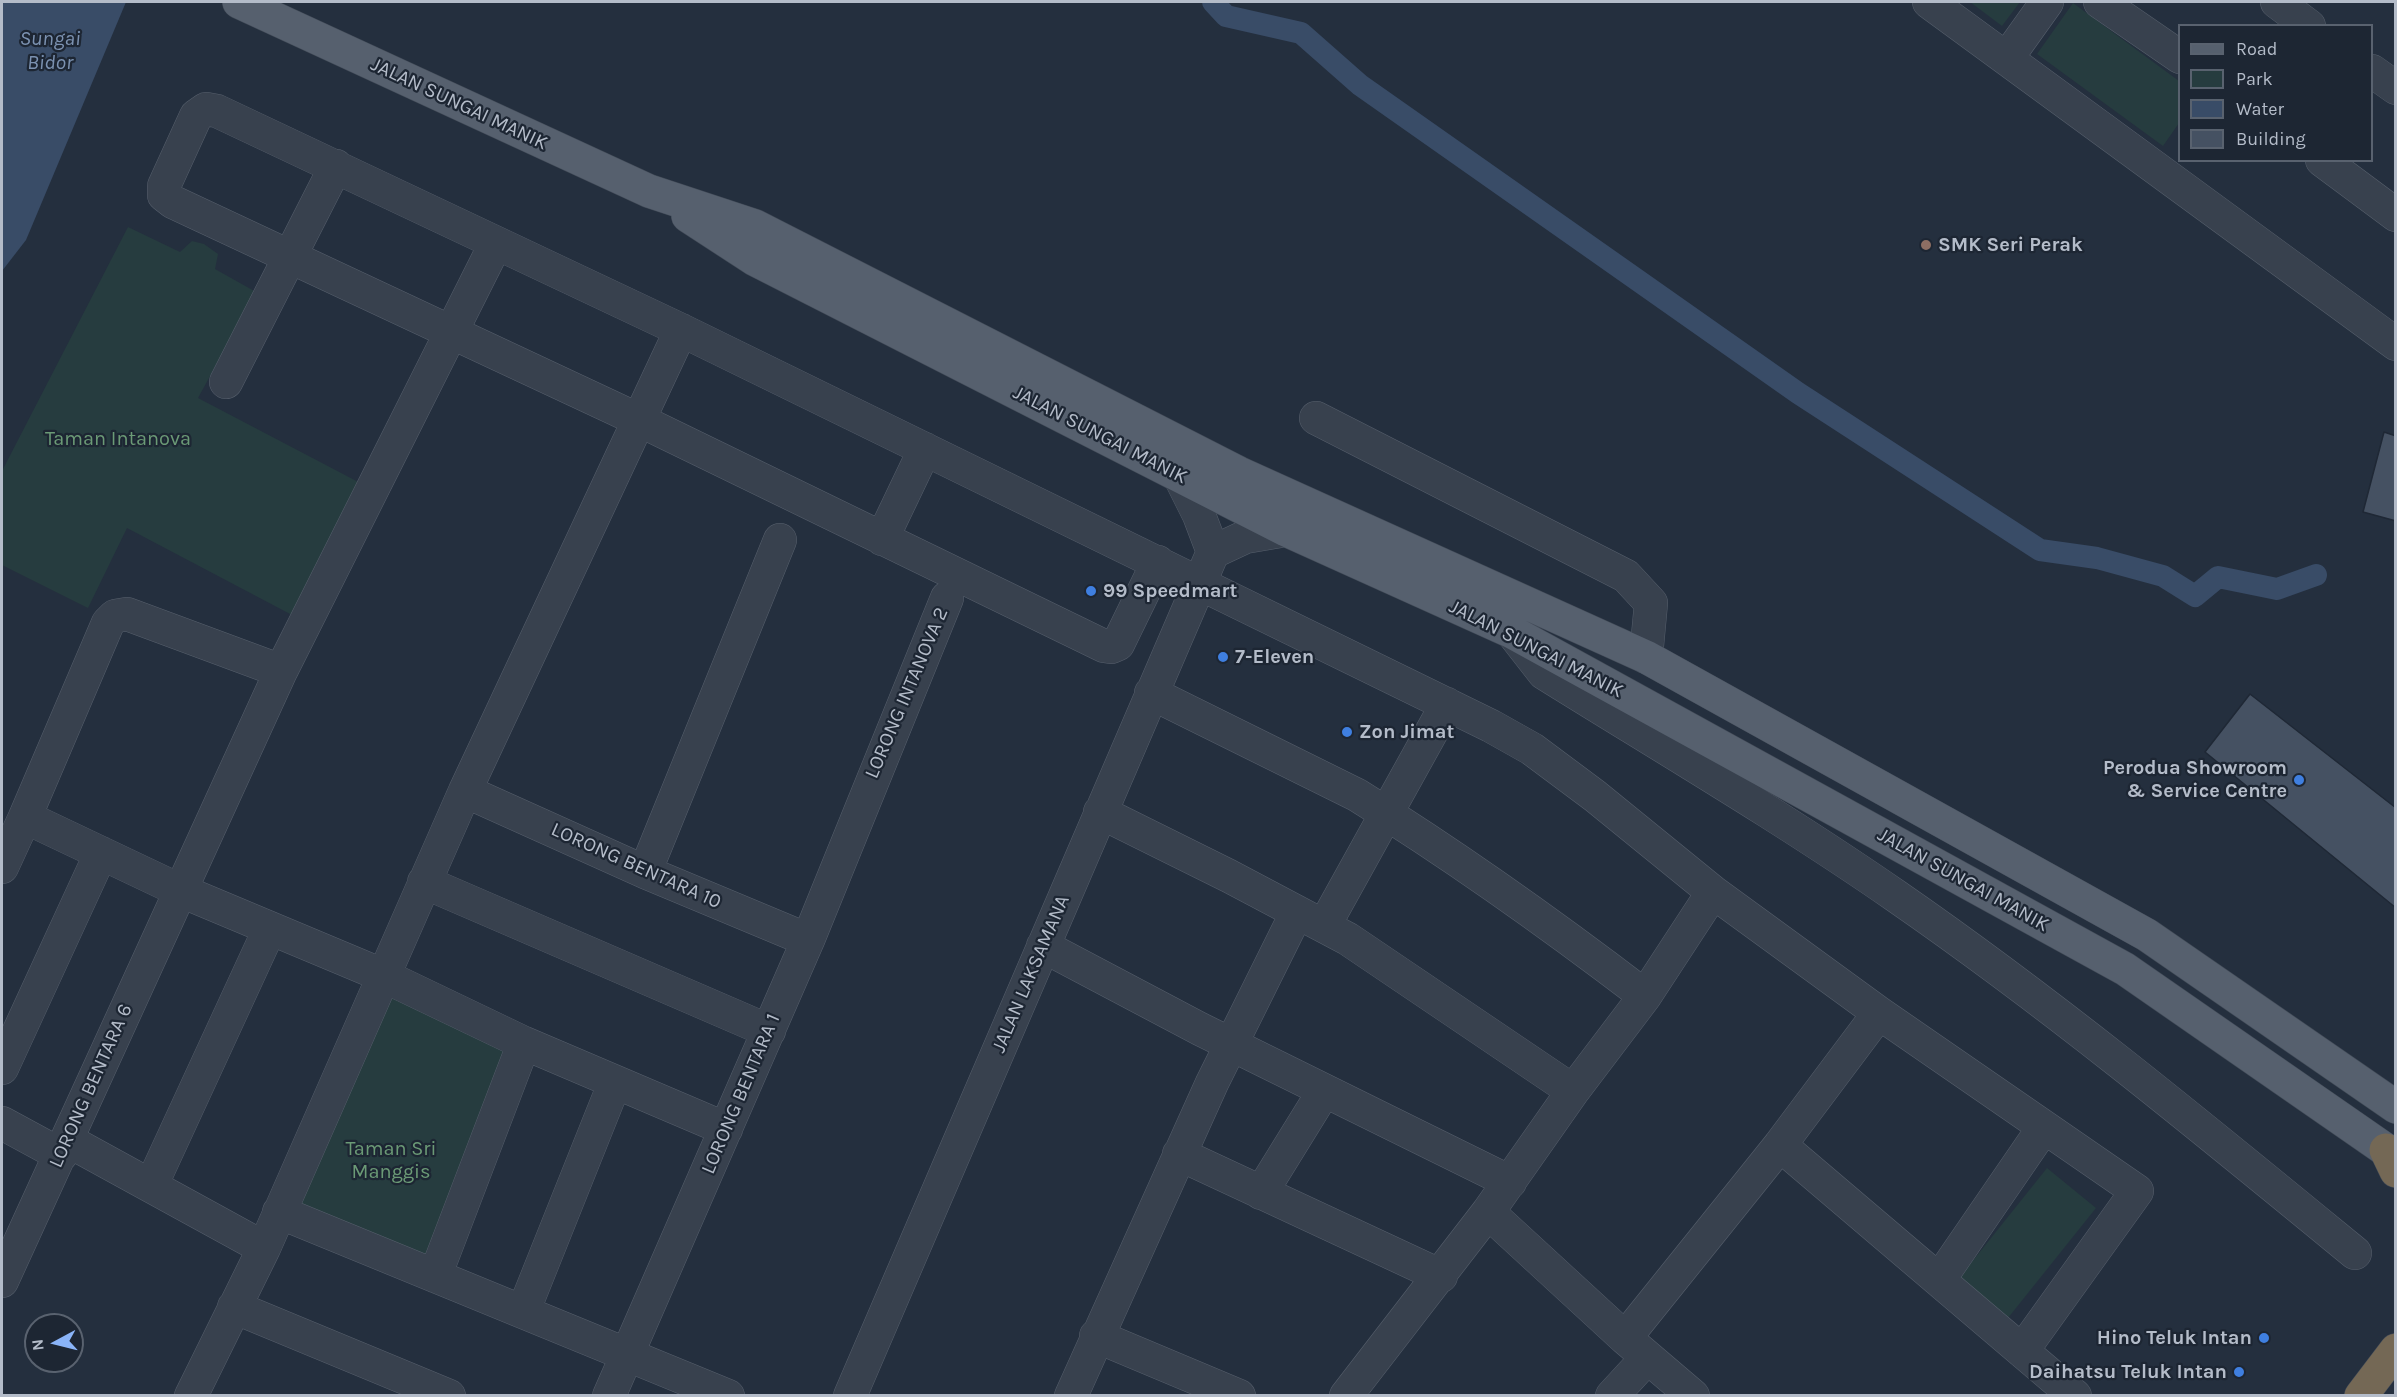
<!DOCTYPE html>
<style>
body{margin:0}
#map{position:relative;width:2397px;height:1397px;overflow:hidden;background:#242f3e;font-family:Karla,sans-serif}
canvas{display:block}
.frame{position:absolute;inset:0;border:3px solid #b4bcc9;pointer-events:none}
.legend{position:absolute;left:2178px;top:24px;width:195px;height:138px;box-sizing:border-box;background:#1d2633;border:2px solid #59626f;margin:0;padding:8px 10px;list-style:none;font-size:18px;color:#b4bcc9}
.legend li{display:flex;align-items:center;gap:12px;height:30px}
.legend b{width:30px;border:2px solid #59626f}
.north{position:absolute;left:24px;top:1313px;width:60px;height:60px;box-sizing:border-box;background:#1d2633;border:2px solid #59626f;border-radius:50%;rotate:263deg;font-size:16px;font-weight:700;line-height:24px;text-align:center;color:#b4bcc9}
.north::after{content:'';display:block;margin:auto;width:21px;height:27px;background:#8ab4f8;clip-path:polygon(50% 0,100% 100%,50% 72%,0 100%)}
</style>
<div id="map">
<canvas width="2397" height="1397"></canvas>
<div class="frame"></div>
<ul class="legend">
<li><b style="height:8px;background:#56606e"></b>Road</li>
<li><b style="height:16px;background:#263c3f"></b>Park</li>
<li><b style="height:16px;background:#394c67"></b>Water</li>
<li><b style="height:16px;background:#455162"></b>Building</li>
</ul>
<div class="north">N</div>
</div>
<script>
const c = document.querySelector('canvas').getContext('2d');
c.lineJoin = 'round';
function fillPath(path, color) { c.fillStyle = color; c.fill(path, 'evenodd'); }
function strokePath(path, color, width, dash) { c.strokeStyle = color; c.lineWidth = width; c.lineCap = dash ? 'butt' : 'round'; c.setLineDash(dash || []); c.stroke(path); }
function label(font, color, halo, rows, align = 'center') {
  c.font = font + ' Karla,sans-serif'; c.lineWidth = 4.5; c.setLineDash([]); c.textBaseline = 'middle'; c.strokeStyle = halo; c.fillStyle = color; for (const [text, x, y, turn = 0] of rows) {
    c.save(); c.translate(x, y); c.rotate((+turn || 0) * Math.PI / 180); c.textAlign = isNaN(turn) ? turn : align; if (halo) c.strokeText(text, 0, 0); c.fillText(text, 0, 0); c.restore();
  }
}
const green = new Path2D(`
 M1970,2H2020L2002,26Z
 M2073,3L2179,81V123L2163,146L2037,54Z
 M128,227L180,252L192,241L204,244L218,254L215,269L256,292L198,398L364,485L292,615L127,528L88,608L2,565V471Z
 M385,984L514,1048L431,1268L289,1209Z
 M2047,1168L2096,1208L2008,1318L1959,1278Z`);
const water = new Path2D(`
 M2,2H126L26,240L2,271Z`);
const canal = new Path2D(`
 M1213,2L1226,16L1301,33L1360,85L1798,393L2040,550L2097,558L2163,576L2195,596L2218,577L2277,589L2316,575`);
const building = new Path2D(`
 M2384,432L2396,436V521L2363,512Z
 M2250,694L2396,808V908L2205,752Z`);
const minor = new Path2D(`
 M1929,2L2396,344
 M2100,2L2180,57
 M2277,2L2309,26
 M2007,58L2047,2
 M2372,71L2396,88
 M2322,160L2396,215
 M226,382L336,166
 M1316,418L1626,576L1651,603L1646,657
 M1178,473L1199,515L1213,552
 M882,539L925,449
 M1158,562L1118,644L1111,647L1104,646L639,420L173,202L164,195V186L196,116L206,109L217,111L681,330L1491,726L1532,749L1595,796L1713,892
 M1512,632L1544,673C1661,746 1782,817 1896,896C2055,1006 2205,1130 2355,1253
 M281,671L127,614L115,616L108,623L25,817L179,890L382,975L524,1043L726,1129
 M1151,693L1357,795C1457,857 1552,925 1645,996
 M465,791L645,872L808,940
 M1100,812L1229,876L1348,939L1573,1091
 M2,867L25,817
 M645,872L780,540
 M424,882L769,1031
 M1324,926L1447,704
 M1043,946L1200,1029L1510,1182
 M2,1068L101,853
 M2,1123L61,1155
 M67,1140L264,1248
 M1780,1145L2075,1396
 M1179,1154L1441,1276
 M151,1186L270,928
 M1261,1193L1324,1091
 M279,1212L728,1396
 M1488,1212L1625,1338L1693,1396
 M435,1276L524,1043
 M1939,1280L2044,1127
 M2,1281L281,671L496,243
 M234,1307L449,1396
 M523,1312L615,1082
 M1096,1336L1239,1396
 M1625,1338L1780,1145L1879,1013
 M191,1396L264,1248L465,791L681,330
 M609,1396L808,940L947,598
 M850,1396L1213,552L1245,537L1286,530
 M1071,1396L1212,1083L1297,912
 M1346,1396L1488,1212L1573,1091L1645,996L1713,892L1879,1013L2137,1191L2022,1351
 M1612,1396L1647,1358`);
const major = new Path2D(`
 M239,2L649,191L755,226L1239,473L1646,657L2147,935L2396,1107
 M688,216L754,259L1286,530L1512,632L2125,969L2396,1157`);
const highway = new Path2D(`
 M2386,1150L2396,1171
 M2361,1396L2396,1350`);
const markers = [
 [1926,245,6,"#8d6e63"],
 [1091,591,6,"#3f7fe0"],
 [1223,657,6,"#3f7fe0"],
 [1347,732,6,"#3f7fe0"],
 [2299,780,6,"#3f7fe0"],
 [2264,1338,6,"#3f7fe0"],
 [2239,1372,6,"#3f7fe0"]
];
const streetNames = [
 ["JALAN SUNGAI MANIK",459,104,25],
 ["JALAN SUNGAI MANIK",1100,435,27],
 ["JALAN SUNGAI MANIK",1536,649,27],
 ["LORONG INTANOVA 2",907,693,-67],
 ["LORONG BENTARA 10",636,866,24],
 ["JALAN SUNGAI MANIK",1963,880,29],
 ["JALAN LAKSAMANA",1031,974,-67],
 ["LORONG BENTARA 6",91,1086,-66],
 ["LORONG BENTARA 1",741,1094,-67]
];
const poiNames = [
 ["SMK Seri Perak",1938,245],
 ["99 Speedmart",1103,591],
 ["7-Eleven",1235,657],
 ["Zon Jimat",1359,732],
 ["Perodua Showroom",2287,768,"right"],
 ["& Service Centre",2287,791,"right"],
 ["Hino Teluk Intan",2252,1338,"right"],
 ["Daihatsu Teluk Intan",2227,1372,"right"]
];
const parkNames = [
 ["Taman Intanova",118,439],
 ["Taman Sri",391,1149],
 ["Manggis",391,1172]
];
const waterNames = [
 ["Sungai",50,39],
 ["Bidor",50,63]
];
fillPath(green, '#263c3f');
fillPath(water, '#394c67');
strokePath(canal, '#394c67', 22);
fillPath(building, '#455162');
strokePath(building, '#1f2835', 1.5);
strokePath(minor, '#565f6c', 34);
strokePath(major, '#414a57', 34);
strokePath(highway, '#434c59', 34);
strokePath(minor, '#38414e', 33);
strokePath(major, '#56606e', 33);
strokePath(highway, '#746855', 33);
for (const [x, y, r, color] of markers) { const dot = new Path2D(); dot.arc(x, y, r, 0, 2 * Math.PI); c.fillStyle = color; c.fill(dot); strokePath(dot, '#1d2633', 2); }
label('20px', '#b4bcc9', '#1d2633', streetNames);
label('bold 20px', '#b4bcc9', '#1d2633', poiNames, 'left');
label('20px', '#6b9a76', '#1d2633', parkNames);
label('italic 21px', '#7c92b1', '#1d2633', waterNames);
</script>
